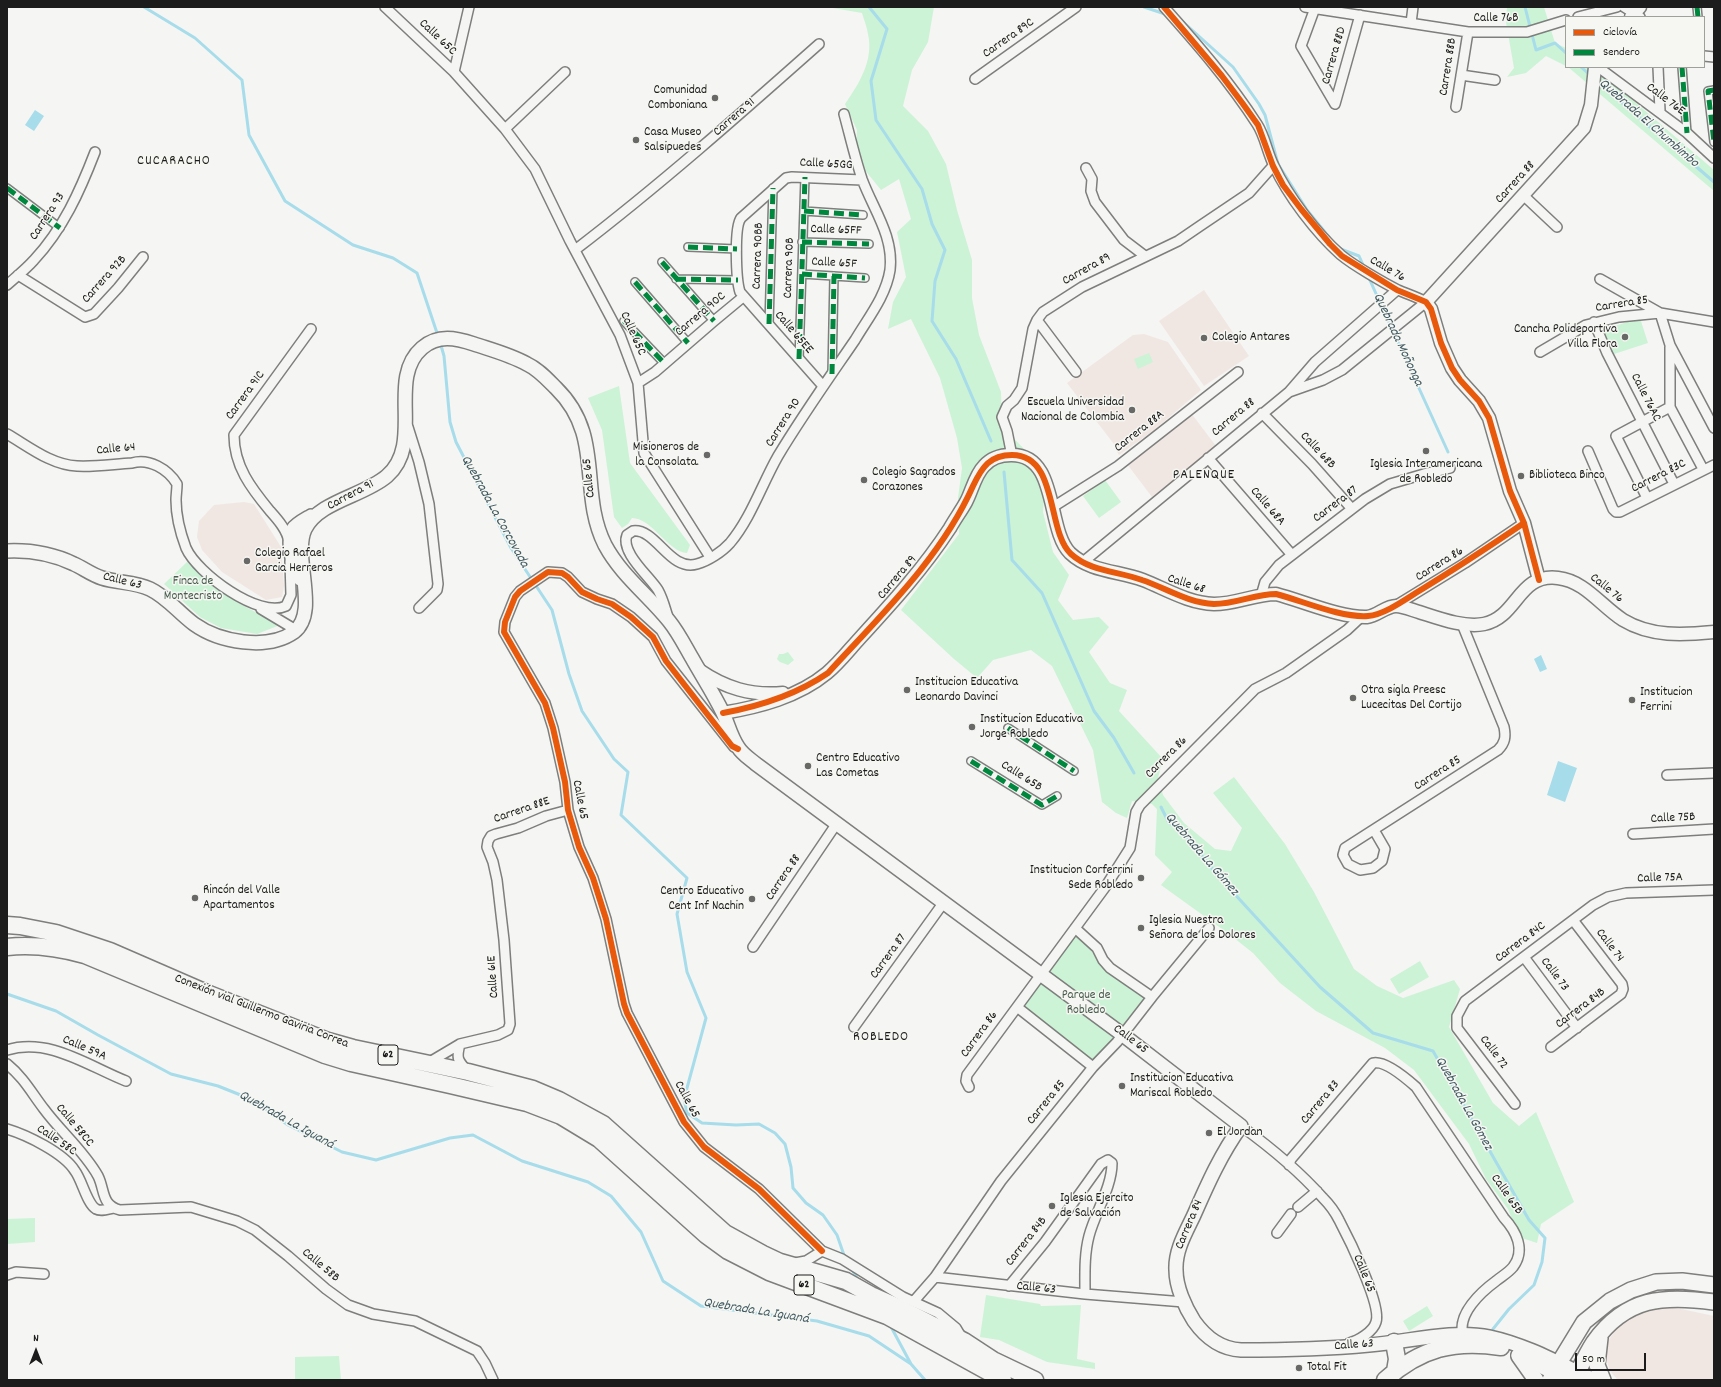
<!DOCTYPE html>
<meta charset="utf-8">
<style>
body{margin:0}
#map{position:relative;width:1721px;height:1387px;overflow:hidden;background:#f5f5f3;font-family:Dekko,sans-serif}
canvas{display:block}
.frame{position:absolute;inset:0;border:8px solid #1c1c1c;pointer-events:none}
.legend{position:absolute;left:1565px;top:16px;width:140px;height:52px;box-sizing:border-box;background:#f6f6f2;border:1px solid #9f9f9c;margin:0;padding:5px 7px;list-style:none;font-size:12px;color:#1c1c1c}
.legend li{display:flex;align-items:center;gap:8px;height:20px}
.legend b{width:20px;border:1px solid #9f9f9c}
.north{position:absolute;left:16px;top:1331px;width:40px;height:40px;-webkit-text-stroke:3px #f6f6f2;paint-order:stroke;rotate:0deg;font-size:11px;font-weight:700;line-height:16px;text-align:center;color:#1c1c1c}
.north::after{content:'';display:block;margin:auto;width:14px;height:18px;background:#1c1c1c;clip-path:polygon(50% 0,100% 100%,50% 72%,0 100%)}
.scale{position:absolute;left:1575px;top:1353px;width:71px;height:18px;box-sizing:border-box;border:2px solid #1c1c1c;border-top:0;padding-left:5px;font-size:12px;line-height:14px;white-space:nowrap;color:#1c1c1c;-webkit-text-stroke:3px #f6f6f2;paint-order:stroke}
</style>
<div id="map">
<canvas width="1721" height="1387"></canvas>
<div class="frame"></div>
<ul class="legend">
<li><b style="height:5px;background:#e8590c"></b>Ciclovía</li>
<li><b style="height:5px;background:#00873e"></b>Sendero</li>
</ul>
<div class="north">N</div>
<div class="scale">50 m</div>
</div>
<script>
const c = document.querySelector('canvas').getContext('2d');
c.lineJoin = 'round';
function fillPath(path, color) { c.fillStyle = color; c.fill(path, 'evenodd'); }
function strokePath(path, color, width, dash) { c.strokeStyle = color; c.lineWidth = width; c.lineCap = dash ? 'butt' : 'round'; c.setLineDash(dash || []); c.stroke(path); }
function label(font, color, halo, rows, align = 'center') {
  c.font = font + ' Dekko,sans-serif'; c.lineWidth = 3; c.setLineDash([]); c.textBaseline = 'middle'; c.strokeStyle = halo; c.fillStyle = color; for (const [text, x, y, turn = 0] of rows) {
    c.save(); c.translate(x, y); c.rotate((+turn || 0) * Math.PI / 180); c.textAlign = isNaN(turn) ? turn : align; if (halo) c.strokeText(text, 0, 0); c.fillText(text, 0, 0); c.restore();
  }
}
const built = new Path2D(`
 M1204,290L1249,356L1204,386L1159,321Z
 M1144,334L1168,342L1201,390L1153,431L1119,455L1116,450L1117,448L1067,383L1133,335Z
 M1191,413L1216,446L1152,497L1127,464Z
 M244,502L254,504L281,547L284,586L282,597L266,600L222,572L202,550L197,537L199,521L214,505Z
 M1667,1306L1714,1316V1380H1620L1617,1379L1610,1371L1605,1355L1607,1342L1615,1331L1631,1317Z`);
const green = new Path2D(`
 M827,7H934L928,42L912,70L903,106L928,131L946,164L957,210L972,260V298L979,335L1001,392L1002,426L1046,472L1043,512L1053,552L1069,575L1058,600L1073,620L1099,617L1109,627L1089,652L1110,683L1127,690L1119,711L1163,759L1158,778L1163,795L1184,823L1215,849L1231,851L1242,828L1213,793L1234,777L1285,844L1314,892L1354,969L1377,986L1403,998L1454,980L1460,989L1449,1027L1493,1103L1519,1126L1536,1112L1574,1202L1541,1224L1537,1243L1519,1237L1508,1209L1486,1179L1469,1144L1414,1070L1385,1048L1316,1011L1280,983L1253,953L1229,934L1161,885L1172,872L1155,855L1157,809L1152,804L1132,801L1127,818L1116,813L1102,802L1093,750L1052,666L1031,650L993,660L977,678L954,659L901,610L959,534L958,498L962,468L957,438L940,378L911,319L888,329L893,302L906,277L897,232L911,219L899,179L881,190L856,159L857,130L845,104C859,84 874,60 868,34C867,27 864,20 862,13Z
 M1507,7H1544L1555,43L1566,48V66L1546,56L1526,73L1507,77L1514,68L1506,22Z
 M1568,67H1594L1714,170V191Z
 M1640,318L1648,343L1611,355L1602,330Z
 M1149,353L1153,362L1138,369L1134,359Z
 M619,386L630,463L690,545L687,553C668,552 652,518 632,518L628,524L622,528L614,517L602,430L588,398Z
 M1105,480L1121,502L1099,518L1083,496Z
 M187,562L215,588L244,606L280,625L257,634L221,628L200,617L164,584Z
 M788,652L794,660L788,665L780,662L777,659L779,654H783Z
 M1074,933L1087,944L1097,959L1145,997L1094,1062L1021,1005Z
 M1420,961L1429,977L1399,994L1390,979Z
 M35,1218V1242L7,1244V1219Z
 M986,1295L1040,1304L1041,1306L1081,1305L1077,1359L1095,1363V1369L1047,1362L999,1340L980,1337Z
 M1427,1306L1433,1316L1409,1331L1403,1321Z
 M339,1356L341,1380H295V1357Z`);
const water = new Path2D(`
 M35,110L44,116L34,131L25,125Z
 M1541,655L1547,669L1540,672L1534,659Z
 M1558,761L1577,768L1565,802L1547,795Z`);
const stream = new Path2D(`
 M144,7L195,38L242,80L249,135L285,201L353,245L393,258L417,273L438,336
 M869,7L887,29L871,81L876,120L922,189L932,224L945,250L935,281L932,321L956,359L991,441
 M1144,7L1168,15
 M1525,7L1536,50L1555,43L1566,53
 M1181,20L1233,67L1259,104L1265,115L1278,164L1307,210L1329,237
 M1581,67L1590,75
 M1598,82L1714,182
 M1338,248L1359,256L1364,267
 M1368,276L1448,452
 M440,342L444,356L450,422L456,442L511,548L552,610L569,674L582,711L614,759L628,772L621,815L687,878L677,914L687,972L706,1018L684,1099L687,1113L702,1123L736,1125L759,1124L775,1133L785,1144L791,1167L793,1188L806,1203L823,1215L837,1235L845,1258
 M1004,472L1012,560L1042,593L1094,711L1114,738L1134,773
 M1161,807L1169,823L1181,830L1219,877L1320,987L1373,1033L1433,1051L1529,1220L1545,1238L1542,1262L1534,1285L1509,1309L1493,1329
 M7,994L56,1011L98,1035L171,1074L218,1086L253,1100L288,1125L342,1152L376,1160L450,1138L473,1135L522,1161L588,1182L611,1196L641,1232L663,1281L701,1306L817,1321L869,1336L911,1364L925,1380
 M851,1268L858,1280
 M890,1325L911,1364`);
const pedestrian = new Path2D(`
 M1697,7L1698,17
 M1682,67L1687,133
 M1714,90L1708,91L1714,142
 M7,188L60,228
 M804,211L863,215
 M802,242L869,244
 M688,247L737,249
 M662,262L714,321
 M802,274L865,278
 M676,279L738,280
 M635,282L688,343
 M624,321L665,364
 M769,324L773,188
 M799,359L805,177
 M832,373L834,276
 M1008,728L1074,771
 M971,761L1042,805L1057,796`);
const minor = new Path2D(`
 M385,7L454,72L505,129L535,169L570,241L620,335L638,383L644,453L710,557
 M1164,7C1197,44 1230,82 1257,124C1265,136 1267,152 1274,166C1288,196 1316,233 1341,255C1353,265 1384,283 1398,290C1407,294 1417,297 1426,302L1342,370L1323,380L1289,392
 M1305,7L1468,32H1527L1566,20
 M1624,7L1640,17
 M1315,8L1301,46L1335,104
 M1578,17L1617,7
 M1411,23L1413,7
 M1704,56L1714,57
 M1598,67L1687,133L1714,158
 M1658,67L1660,111
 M454,72L469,7
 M1461,75L1495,80
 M975,79L1076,7
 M1335,104L1360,15
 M1456,107L1468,32
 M505,129L565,72
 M1086,168L1092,179L1091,191L1095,202L1124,240L1145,256
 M1523,195L1557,227
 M575,250C660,185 739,115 819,44
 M18,275L85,317L94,314L118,288L143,257
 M1600,279L1660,313L1670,345L1714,428
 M7,285C16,277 26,269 34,260C63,229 80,191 95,152
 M1037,320L1076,372
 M1594,322L1607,353L1674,484
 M1670,347V407L1703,469
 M1540,352L1586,325L1619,317L1660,313L1714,322
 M638,383L655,372L714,321L743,297
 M823,386L740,292C736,280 734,227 741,218L786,178L792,177L862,180
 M1262,413L1312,464L1352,509
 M408,427L419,462L429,504L438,584L437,590L419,608
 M7,434C28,446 51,465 77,466C95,467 114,464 132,463C149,458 168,469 177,484C177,490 176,495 176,500C176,517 180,532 186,548C197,573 259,619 286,606L291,595L290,561
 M1588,451L1613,509L1616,512H1620L1714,465
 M1007,455L1011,451L1007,431L1002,417L1007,406L1014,400L1022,388L1033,329L1037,320L1043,312L1082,287L1178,241L1200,226L1249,193L1273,166
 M1208,458L1292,555
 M1647,498L1616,436L1670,407
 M1053,507L1118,466L1238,372
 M289,542C287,530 278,520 270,511C251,488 234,466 234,435L311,329
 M1083,562L1289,392L1315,362L1397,290
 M1261,596L1265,582L1279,565L1365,499L1390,484L1424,474L1450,468
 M1395,606L1465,563L1524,523
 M261,609L296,630
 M668,617C665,608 663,599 658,590C649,576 620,552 627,535L633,531C656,528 670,572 697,564C708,561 722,552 730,543C751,518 762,484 778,456C802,416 829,378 855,340C868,318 886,296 890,270C894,236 873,209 862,179C855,158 850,136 844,114
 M734,747L666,661L653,637L631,617L612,604L597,599L582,592L568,577L562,573L548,572L520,591L515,597L505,622L504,632L545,703L553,728L565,782L568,810L579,847L593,878L606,919L624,1004L627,1013L684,1122L704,1147L759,1189L822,1251
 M1667,775L1714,773
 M1374,830L1385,849L1382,861L1373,868L1360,870L1348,864L1343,855L1345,848L1498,750C1505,743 1506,737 1504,727L1462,624
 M1633,834L1714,829
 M1075,928L1097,948L1103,960L1110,968L1152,997
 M753,947L837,823
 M1524,957L1577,1028
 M1017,1007L1093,1067
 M854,1027L944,902
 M460,1044C456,1059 458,1060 467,1071
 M1551,1047L1621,994L1623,989L1622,984L1573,920
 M7,1050C49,1037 88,1066 126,1081
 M428,1063L460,1044L498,1035L508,1030L510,1024L504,940L497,880L493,862L487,847L488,841L491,836L496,834L518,828L546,816L568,810
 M7,1064C24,1078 31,1092 44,1109C61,1132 84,1151 98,1176C105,1190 101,1205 120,1210L191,1207L237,1221L255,1230L288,1256L326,1289L348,1305L373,1314L415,1321L477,1351L485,1363L493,1380
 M969,1087L966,1081L967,1075L1106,886L1130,848L1136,812L1140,805L1255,689L1286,673L1347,630L1362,616
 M1515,1104L1457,1028V1016L1465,1001L1593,905L1608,897L1626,893L1714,890
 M1241,1126C1270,1147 1299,1171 1323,1198C1329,1204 1335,1212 1339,1220C1348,1237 1382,1305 1376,1322C1373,1332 1358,1341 1349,1343
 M7,1129C27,1135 64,1153 75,1171C82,1180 87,1204 96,1209C101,1212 108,1209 114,1208
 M1289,1165L1291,1159L1373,1063C1385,1060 1407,1079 1416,1087L1504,1218C1516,1231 1526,1250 1513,1267C1508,1273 1502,1276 1496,1281C1481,1292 1457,1314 1463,1335
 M1298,1207L1317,1191
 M1277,1233L1291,1214
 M795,1263L806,1261L822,1251L842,1259L903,1297L938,1313L956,1328L962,1338
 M7,1275L16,1272L44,1274
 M935,1277L1085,1294L1184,1302
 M1009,1286L1045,1242L1101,1164L1108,1160L1112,1163C1112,1187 1095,1213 1089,1236C1084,1255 1085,1275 1085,1294
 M914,1301L935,1277L1001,1181L1093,1067L1117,1042L1152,997L1209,928`);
const tertiary = new Path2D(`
 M1631,17L1640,7
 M1539,580L1524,523L1510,491L1489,418L1479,401L1460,380L1452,368L1441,343L1431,309L1426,302L1584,128L1591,105L1595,67
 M699,670C725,688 751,696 783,693
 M723,713C759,707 798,697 827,673C839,663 849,650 860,638C892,603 924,568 950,528C955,519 961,511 966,502C972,491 975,475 984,466C991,458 1001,455 1011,455C1059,454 1046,529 1070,553C1090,572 1119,571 1143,580C1166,589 1188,603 1214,604C1236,604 1255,594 1276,594C1303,601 1341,618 1367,617C1377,616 1386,606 1396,606C1403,606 1412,610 1419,612C1438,618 1464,628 1484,624C1518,617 1518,573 1558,578C1585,581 1601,606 1623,620C1651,637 1683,635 1714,632`);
const secondary = new Path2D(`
 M7,551C30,550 53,554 74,564C83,568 92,575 102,578C118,583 135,582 150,589C167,597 179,613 194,624C219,642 267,651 294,632C320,612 292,557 305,529C319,501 364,496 387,476C425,443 386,379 422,348C438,334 456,338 474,344C492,350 511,355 527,364C538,369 547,379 556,388C605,436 578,491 605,545C621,575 648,595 669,621C678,632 685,646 692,658C702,676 714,694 723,713C728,724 731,737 738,747C742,754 750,759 756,764L1123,1035L1241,1126C1221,1154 1208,1183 1194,1215C1186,1232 1175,1250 1176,1270C1176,1287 1185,1307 1194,1321C1206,1338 1221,1349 1241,1350C1284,1350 1327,1349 1369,1345C1409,1342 1450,1329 1490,1337C1527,1345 1560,1364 1594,1380
 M300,579C293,566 286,543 293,529C296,524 306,519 311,516
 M1518,1355L1568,1380`);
const primary = new Path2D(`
 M1600,1338L1597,1365L1603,1380
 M1519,1356L1536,1380
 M1550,1380L1559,1363L1584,1322L1610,1301L1631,1290L1656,1282L1682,1281L1714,1285
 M1574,1380C1580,1368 1586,1354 1594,1342C1626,1297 1664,1295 1714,1302`);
const trunk = new Path2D(`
 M7,925L20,926L56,933L110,951L209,994L328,1041L353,1048L468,1072L533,1089L559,1100L603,1124L725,1233L763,1254L780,1262L846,1281L871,1295L900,1308L964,1341L993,1360L1035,1380
 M7,947C33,944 60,948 85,955L325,1055L351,1063L450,1085L527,1103L561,1116L599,1139L706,1235L728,1251L769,1272L887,1316L1003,1380
 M1394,1342L1397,1359L1395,1371
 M1385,1380C1421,1348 1454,1340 1501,1347`);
const quiet = new Path2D(`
 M1697,7L1698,17
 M1682,67L1687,133
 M1714,90L1708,91L1714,142
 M7,188L60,228
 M804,211L863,215
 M802,242L869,244
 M688,247L737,249
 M662,262L714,321
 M802,274L865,278
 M676,279L738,280
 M635,282L688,343
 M624,321L665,364
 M769,324L773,188
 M799,359L805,177
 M832,374L834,276
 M1008,728L1074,771
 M971,761L1042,805L1057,796`);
const cycleway = new Path2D(`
 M1164,7L1222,76L1243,104L1258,125L1273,166L1283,185L1301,209L1330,244L1342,256L1397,290L1426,302L1431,309L1441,343L1452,368L1460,380L1479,401L1489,418L1510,491L1524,523L1539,580
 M723,713C761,706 796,695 828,673C881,615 941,558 973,486C982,467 990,455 1012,455C1059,455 1046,531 1071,554C1091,572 1118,571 1142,580C1166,588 1188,603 1214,604C1236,604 1255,594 1276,594C1303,601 1341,618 1368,616C1384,615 1406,599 1419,591C1455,569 1490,546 1524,523
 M738,749L732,746L666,661L653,637L631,617L612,604L597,599L582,592L568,577L562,573L548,572L520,591L515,597L505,622L504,632L545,703L553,728L565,782L568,810L579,847L593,878L606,919L624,1004L627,1013L684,1122L704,1147L759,1189L822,1251`);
const markers = [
 [715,98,4,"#686867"],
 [636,140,4,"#686867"],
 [1625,337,4,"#686867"],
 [1204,338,4,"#686867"],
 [1132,410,4,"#686867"],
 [1426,451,4,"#686867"],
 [707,455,4,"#686867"],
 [1521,476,4,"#686867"],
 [864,480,4,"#686867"],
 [247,561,4,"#686867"],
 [907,690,4,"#686867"],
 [1353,698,4,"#686867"],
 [1632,700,4,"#686867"],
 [972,727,4,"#686867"],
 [808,766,4,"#686867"],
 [1141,878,4,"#686867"],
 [195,898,4,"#686867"],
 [752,899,4,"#686867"],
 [1141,928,4,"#686867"],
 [1122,1086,4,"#686867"],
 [1209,1133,4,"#686867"],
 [1052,1206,4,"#686867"],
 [1299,1368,4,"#686867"]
];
const shields = [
 [388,1055,20],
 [804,1285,20]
];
const shieldNames = [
 ["62",388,1055],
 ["62",804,1285]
];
const streetNames = [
 ["Calle 76B",1496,19],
 ["Calle 65C",437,38,43],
 ["Carrera 89C",1009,39,-35],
 ["Carrera 88D",1335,56,-74],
 ["Carrera 88B",1449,67,-81],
 ["Calle 76E",1665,100,37],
 ["Carrera 91",735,118,-41],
 ["Calle 65GG",826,165,3],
 ["Carrera 88",1516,183,-48],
 ["Carrera 93",48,217,-57],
 ["Calle 65FF",836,231,2],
 ["Carrera 90BB",759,256,-88],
 ["Calle 65F",834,264,3],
 ["Carrera 90B",790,268,-88],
 ["Carrera 89",1087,270,-29],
 ["Calle 76",1387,270,30],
 ["Carrera 92B",105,280,-48],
 ["Carrera 85",1622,305,-9],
 ["Carrera 90C",701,315,-40],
 ["Calle 65EE",793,333,49],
 ["Calle 65C",632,334,66],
 ["Carrera 91C",246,396,-54],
 ["Calle 76AC",1645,398,63],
 ["Carrera 88",1234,418,-40],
 ["Carrera 90",784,423,-58],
 ["Carrera 88A",1140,432,-38],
 ["Calle 64",116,450,-5],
 ["Calle 68B",1317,451,47],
 ["Carrera 83C",1659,477,-27],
 ["Calle 65",590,478,-96],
 ["Carrera 91",351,496,-28],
 ["Carrera 87",1336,505,-37],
 ["Calle 68A",1267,507,49],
 ["Carrera 86",1440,565,-32],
 ["Carrera 89",898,578,-50],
 ["Calle 63",122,582,14],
 ["Calle 68",1186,585,18],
 ["Calle 76",1606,589,39],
 ["Carrera 86",1167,758,-45],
 ["Carrera 85",1438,774,-33],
 ["Calle 65B",1021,777,32],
 ["Calle 65",579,800,79],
 ["Carrera 88E",522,811,-19],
 ["Calle 75B",1673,819,-3],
 ["Carrera 88",784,878,-56],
 ["Calle 75A",1660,879,-2],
 ["Carrera 84C",1521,943,-37],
 ["Calle 74",1609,946,53],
 ["Carrera 87",889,957,-54],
 ["Calle 73",1554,975,53],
 ["Calle 61E",494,977,-94],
 ["Carrera 84B",1581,1009,-37],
 ["Conexión vial Guillermo Gaviria Correa",261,1012,21],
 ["Carrera 86",980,1035,-54],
 ["Calle 65",1130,1040,37],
 ["Calle 59A",84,1049,23],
 ["Calle 72",1493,1053,53],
 ["Calle 65",686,1100,62],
 ["Carrera 85",1047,1103,-51],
 ["Carrera 83",1321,1103,-50],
 ["Calle 58CC",74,1126,50],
 ["Calle 58C",56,1141,34],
 ["Calle 65B",1506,1195,55],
 ["Carrera 84",1190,1225,-67],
 ["Carrera 84B",1027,1242,-52],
 ["Calle 58B",320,1266,40],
 ["Calle 65",1363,1274,68],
 ["Calle 63",1036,1289,6],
 ["Calle 63",1354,1346,-4]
];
const poiNames = [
 ["Comunidad",707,91,"right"],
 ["Comboniana",707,106,"right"],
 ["Casa Museo",644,133],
 ["Salsipuedes",644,148],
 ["Cancha Polideportiva",1617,330,"right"],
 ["Villa Flora",1617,345,"right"],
 ["Colegio Antares",1212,338],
 ["Escuela Universidad",1124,403,"right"],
 ["Nacional de Colombia",1124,418,"right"],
 ["Misioneros de",699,448,"right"],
 ["la Consolata.",699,463,"right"],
 ["Iglesia Interamericana",1426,465,"center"],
 ["de Robledo",1426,480,"center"],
 ["Colegio Sagrados",872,473],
 ["Corazones",872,488],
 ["Biblioteca Binco",1529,476],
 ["Colegio Rafael",255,554],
 ["Garcia Herreros",255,569],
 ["Institucion Educativa",915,683],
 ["Leonardo Davinci",915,698],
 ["Otra sigla Preesc",1361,691],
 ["Lucecitas Del Cortijo",1361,706],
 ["Institucion",1640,693],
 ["Ferrini",1640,708],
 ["Institucion Educativa",980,720],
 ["Jorge Robledo",980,735],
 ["Centro Educativo",816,759],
 ["Las Cometas",816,774],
 ["Institucion Corferrini",1133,871,"right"],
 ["Sede Robledo",1133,886,"right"],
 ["Rincón del Valle",203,891],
 ["Apartamentos",203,906],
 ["Centro Educativo",744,892,"right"],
 ["Cent Inf Nachin",744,907,"right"],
 ["Iglesia Nuestra",1149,921],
 ["Señora de los Dolores",1149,936],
 ["Institucion Educativa",1130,1079],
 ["Mariscal Robledo",1130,1094],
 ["El Jordan",1217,1133],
 ["Iglesia Ejercito",1060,1199],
 ["de Salvación",1060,1214],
 ["Total Fit",1307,1368]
];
const parkNames = [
 ["Finca de",193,582],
 ["Montecristo",193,597],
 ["Parque de",1086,996],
 ["Robledo",1086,1011]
];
const waterNames = [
 ["Quebrada El Chumbimbo",1648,124,41],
 ["Quebrada Moñonga",1397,340,65],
 ["Quebrada La Corcovada",494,512,61],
 ["Quebrada La Gómez",1201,855,49],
 ["Quebrada La Gómez",1463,1104,61],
 ["Quebrada La Iguaná",286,1121,29],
 ["Quebrada La Iguaná",756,1312,9]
];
const neighbourhoodNames = [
 ["CUCARACHO",174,162],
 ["PALENQUE",1204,476],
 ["ROBLEDO",881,1038]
];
fillPath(built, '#f0e7e2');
fillPath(green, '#ccf3d6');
fillPath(water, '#a7dcea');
strokePath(stream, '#a7dcea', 3);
strokePath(pedestrian, '#7e7e7d', 10);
strokePath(minor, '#7e7e7d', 12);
strokePath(tertiary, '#7e7e7d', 15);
strokePath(secondary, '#7e7e7d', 16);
strokePath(primary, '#7e7e7d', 18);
strokePath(trunk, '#7e7e7d', 19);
strokePath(pedestrian, '#f5f5f3', 7);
strokePath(minor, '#f5f5f3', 9);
strokePath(tertiary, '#f5f5f3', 12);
strokePath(secondary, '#f5f5f3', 13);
strokePath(primary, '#f5f5f3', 15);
strokePath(trunk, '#f5f5f3', 16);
strokePath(quiet, '#00873e', 5, [10, 5]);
strokePath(cycleway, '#e8590c', 6);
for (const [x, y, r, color] of markers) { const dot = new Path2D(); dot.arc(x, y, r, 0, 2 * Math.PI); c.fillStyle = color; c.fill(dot); strokePath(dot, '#f6f6f2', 1.5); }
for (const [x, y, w] of shields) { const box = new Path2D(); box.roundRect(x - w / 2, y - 10, w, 20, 3); c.fillStyle = '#f6f6f2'; c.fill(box); strokePath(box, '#1c1c1c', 1); }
label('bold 12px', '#1c1c1c', null, shieldNames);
label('13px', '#1c1c1c', '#f6f6f2', streetNames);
label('13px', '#1c1c1c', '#f6f6f2', poiNames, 'left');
label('13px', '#475c4d', '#f6f6f2', parkNames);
label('italic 14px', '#415b63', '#f6f6f2', waterNames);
c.letterSpacing = '1px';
label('14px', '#1c1c1c', '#f6f6f2', neighbourhoodNames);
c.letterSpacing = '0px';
</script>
